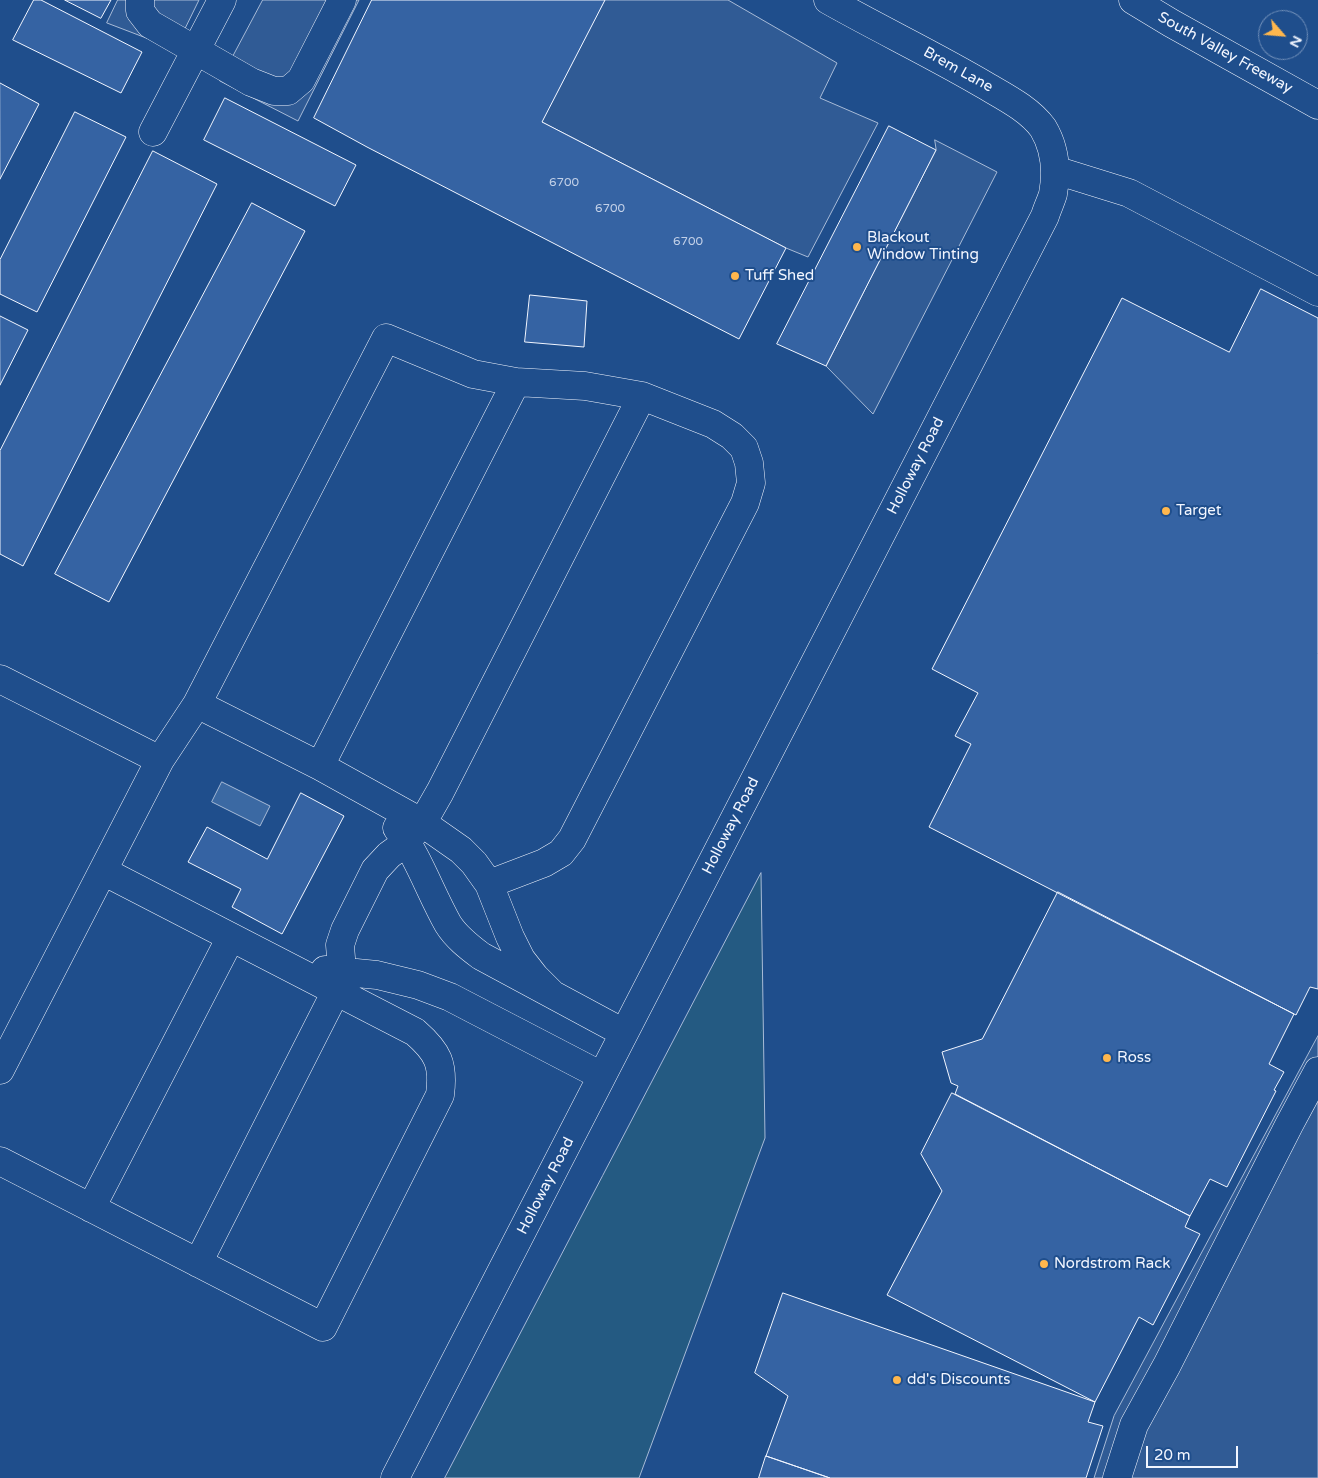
<!DOCTYPE html>
<style>
body{margin:0}
#map{position:relative;width:1318px;height:1478px;overflow:hidden;background:#1f4e8c;font-family:"Varela Round",sans-serif}
canvas{display:block}
.north{position:absolute;left:1258px;top:10px;width:50px;height:50px;box-sizing:border-box;background:#1f4e8c;border:1px solid #7391ba;border-radius:50%;rotate:117deg;font-size:14px;font-weight:700;line-height:20px;text-align:center;color:#f2f6ff}
.north::after{content:'';display:block;margin:auto;width:18px;height:22px;background:#ffb74d;clip-path:polygon(50% 0,100% 100%,50% 72%,0 100%)}
.scale{position:absolute;left:1146px;top:1446px;width:92px;height:22px;box-sizing:border-box;border:2px solid #f2f6ff;border-top:0;padding-left:6px;font-size:15px;line-height:18px;white-space:nowrap;color:#f2f6ff;-webkit-text-stroke:4px #1f4e8c;paint-order:stroke}
</style>
<div id="map">
<canvas width="1318" height="1478"></canvas>
<div class="north">N</div>
<div class="scale">20 m</div>
</div>
<script>
const c = document.querySelector('canvas').getContext('2d');
c.lineJoin = 'round';
function fillPath(path, color) { c.fillStyle = color; c.fill(path, 'evenodd'); }
function strokePath(path, color, width, dash) { c.strokeStyle = color; c.lineWidth = width; c.lineCap = dash ? 'butt' : 'round'; c.setLineDash(dash || []); c.stroke(path); }
function label(font, color, halo, rows, align = 'center') {
  c.font = font + ' "Varela Round",sans-serif'; c.lineWidth = 4; c.setLineDash([]); c.textBaseline = 'middle'; c.strokeStyle = halo; c.fillStyle = color; for (const [text, x, y, turn = 0] of rows) {
    c.save(); c.translate(x, y); c.rotate((+turn || 0) * Math.PI / 180); c.textAlign = isNaN(turn) ? turn : align; if (halo) c.strokeText(text, 0, 0); c.fillText(text, 0, 0); c.restore();
  }
}
const green = new Path2D(`
 M761,873L765,1138L639,1478H445Z`);
const parking = new Path2D(`
 M118,0H199L175,49L107,23Z
 M263,0H359L298,121L220,81Z
 M605,0H728L837,63L820,98L878,123L808,257L786,248L542,122Z
 M935,140L997,172L873,414L826,366L936,150Z
 M1318,1036V1478H1094L1114,1416Z`);
const water = new Path2D(`
 M222,782L270,806L260,826L212,802Z`);
const building = new Path2D(`
 M34,0H41L142,52L121,93L13,40Z
 M65,0H111L101,18Z
 M372,0H605L542,122L786,248L739,339L367,147L314,118Z
 M0,83L39,104L0,179Z
 M225,98L356,165L335,206L204,140Z
 M75,112L126,137L37,312L0,294V260Z
 M889,126L936,150L826,366L777,344Z
 M153,151L217,184L23,566L0,554V451Z
 M252,203L305,231L109,602L55,574Z
 M1261,289L1318,318V989L1310,987L1296,1015L929,827L971,744L955,736L978,693L932,669L1122,298L1229,352Z
 M530,295L587,301L584,347L525,342Z
 M0,316L28,330L0,385Z
 M301,793L344,816L282,934L232,907L241,889L188,862L207,827L267,859Z
 M1058,892L1294,1014L1269,1064L1284,1072L1274,1090L1276,1091L1227,1187L1210,1179L1190,1216L955,1094L958,1086L951,1083L942,1052L982,1039Z
 M952,1093L1190,1216L1185,1227L1200,1234L1153,1325L1139,1317L1095,1402L887,1295L942,1191L921,1154Z
 M783,1293L1095,1402L1088,1422L1103,1426L1086,1478H830L766,1456L788,1396L755,1373Z
 M766,1456L830,1478H759Z`);
const minor = new Path2D(`
 M140,0V11L150,24L251,82L274,91H288L301,80L342,0
 M153,132L222,0
 M1055,170L1129,193L1318,292
 M0,679L160,760
 M197,704L320,766L421,822L461,850L474,863L489,884L510,937L521,959L535,977L552,994
 M320,766L516,382
 M397,828C419,858 430,892 448,924C456,937 469,947 481,956L624,1033
 M325,970L377,975L418,985L450,997L602,1076
 M0,1070L160,760L197,704L386,338L473,374L516,382L585,386L642,396L713,424L732,436L744,448L749,463L751,483L745,503L572,839L561,853L544,863L489,884
 M0,1161L323,1327L440,1095C444,1064 438,1052 415,1032L103,871
 M91,1208L231,937
 M198,1263L336,991L342,971L340,945L345,930L375,870L389,855L407,842L428,813L440,792L642,396
 M395,1478L1045,216C1047,209 1051,201 1053,194C1057,172 1055,148 1043,128C1030,110 1007,98 988,87C936,56 881,30 828,0
 M1117,1478L1134,1425L1167,1365L1289,1125L1318,1071`);
const highway = new Path2D(`
 M1133,0L1171,23L1318,105`);
const markers = [
 [857,247,5,"#ffb74d"],
 [735,276,5,"#ffb74d"],
 [1166,511,5,"#ffb74d"],
 [1107,1058,5,"#ffb74d"],
 [1044,1264,5,"#ffb74d"],
 [897,1380,5,"#ffb74d"]
];
const numberNames = [
 ["6700",564,183],
 ["6700",610,209],
 ["6700",688,242]
];
const streetNames = [
 ["South Valley Freeway",1225,53,29],
 ["Brem Lane",958,70,29],
 ["Holloway Road",916,466,-63],
 ["Holloway Road",731,826,-63],
 ["Holloway Road",546,1186,-63]
];
const poiNames = [
 ["Blackout",867,238],
 ["Window Tinting",867,255],
 ["Tuff Shed",745,276],
 ["Target",1176,511],
 ["Ross",1117,1058],
 ["Nordstrom Rack",1054,1264],
 ["dd's Discounts",907,1380]
];
fillPath(green, '#245a82');
strokePath(green, '#a8bbd7', 1);
fillPath(parking, '#305b95');
strokePath(parking, '#a8bbd7', 1);
fillPath(water, '#3b69a3');
strokePath(water, '#a8bbd7', 1);
fillPath(building, '#3563a3');
strokePath(building, '#f2f6ff', 1);
strokePath(minor, '#f2f6ff', 29);
strokePath(highway, '#f2f6ff', 29);
strokePath(minor, '#1f4e8c', 28);
strokePath(highway, '#1f4e8c', 28);
for (const [x, y, r, color] of markers) { const dot = new Path2D(); dot.arc(x, y, r, 0, 2 * Math.PI); c.fillStyle = color; c.fill(dot); strokePath(dot, '#1f4e8c', 2); }
label('12px', '#c3d1e8', null, numberNames);
label('15px', '#f2f6ff', '#1f4e8c', streetNames);
label('15px', '#f2f6ff', '#1f4e8c', poiNames, 'left');
</script>
